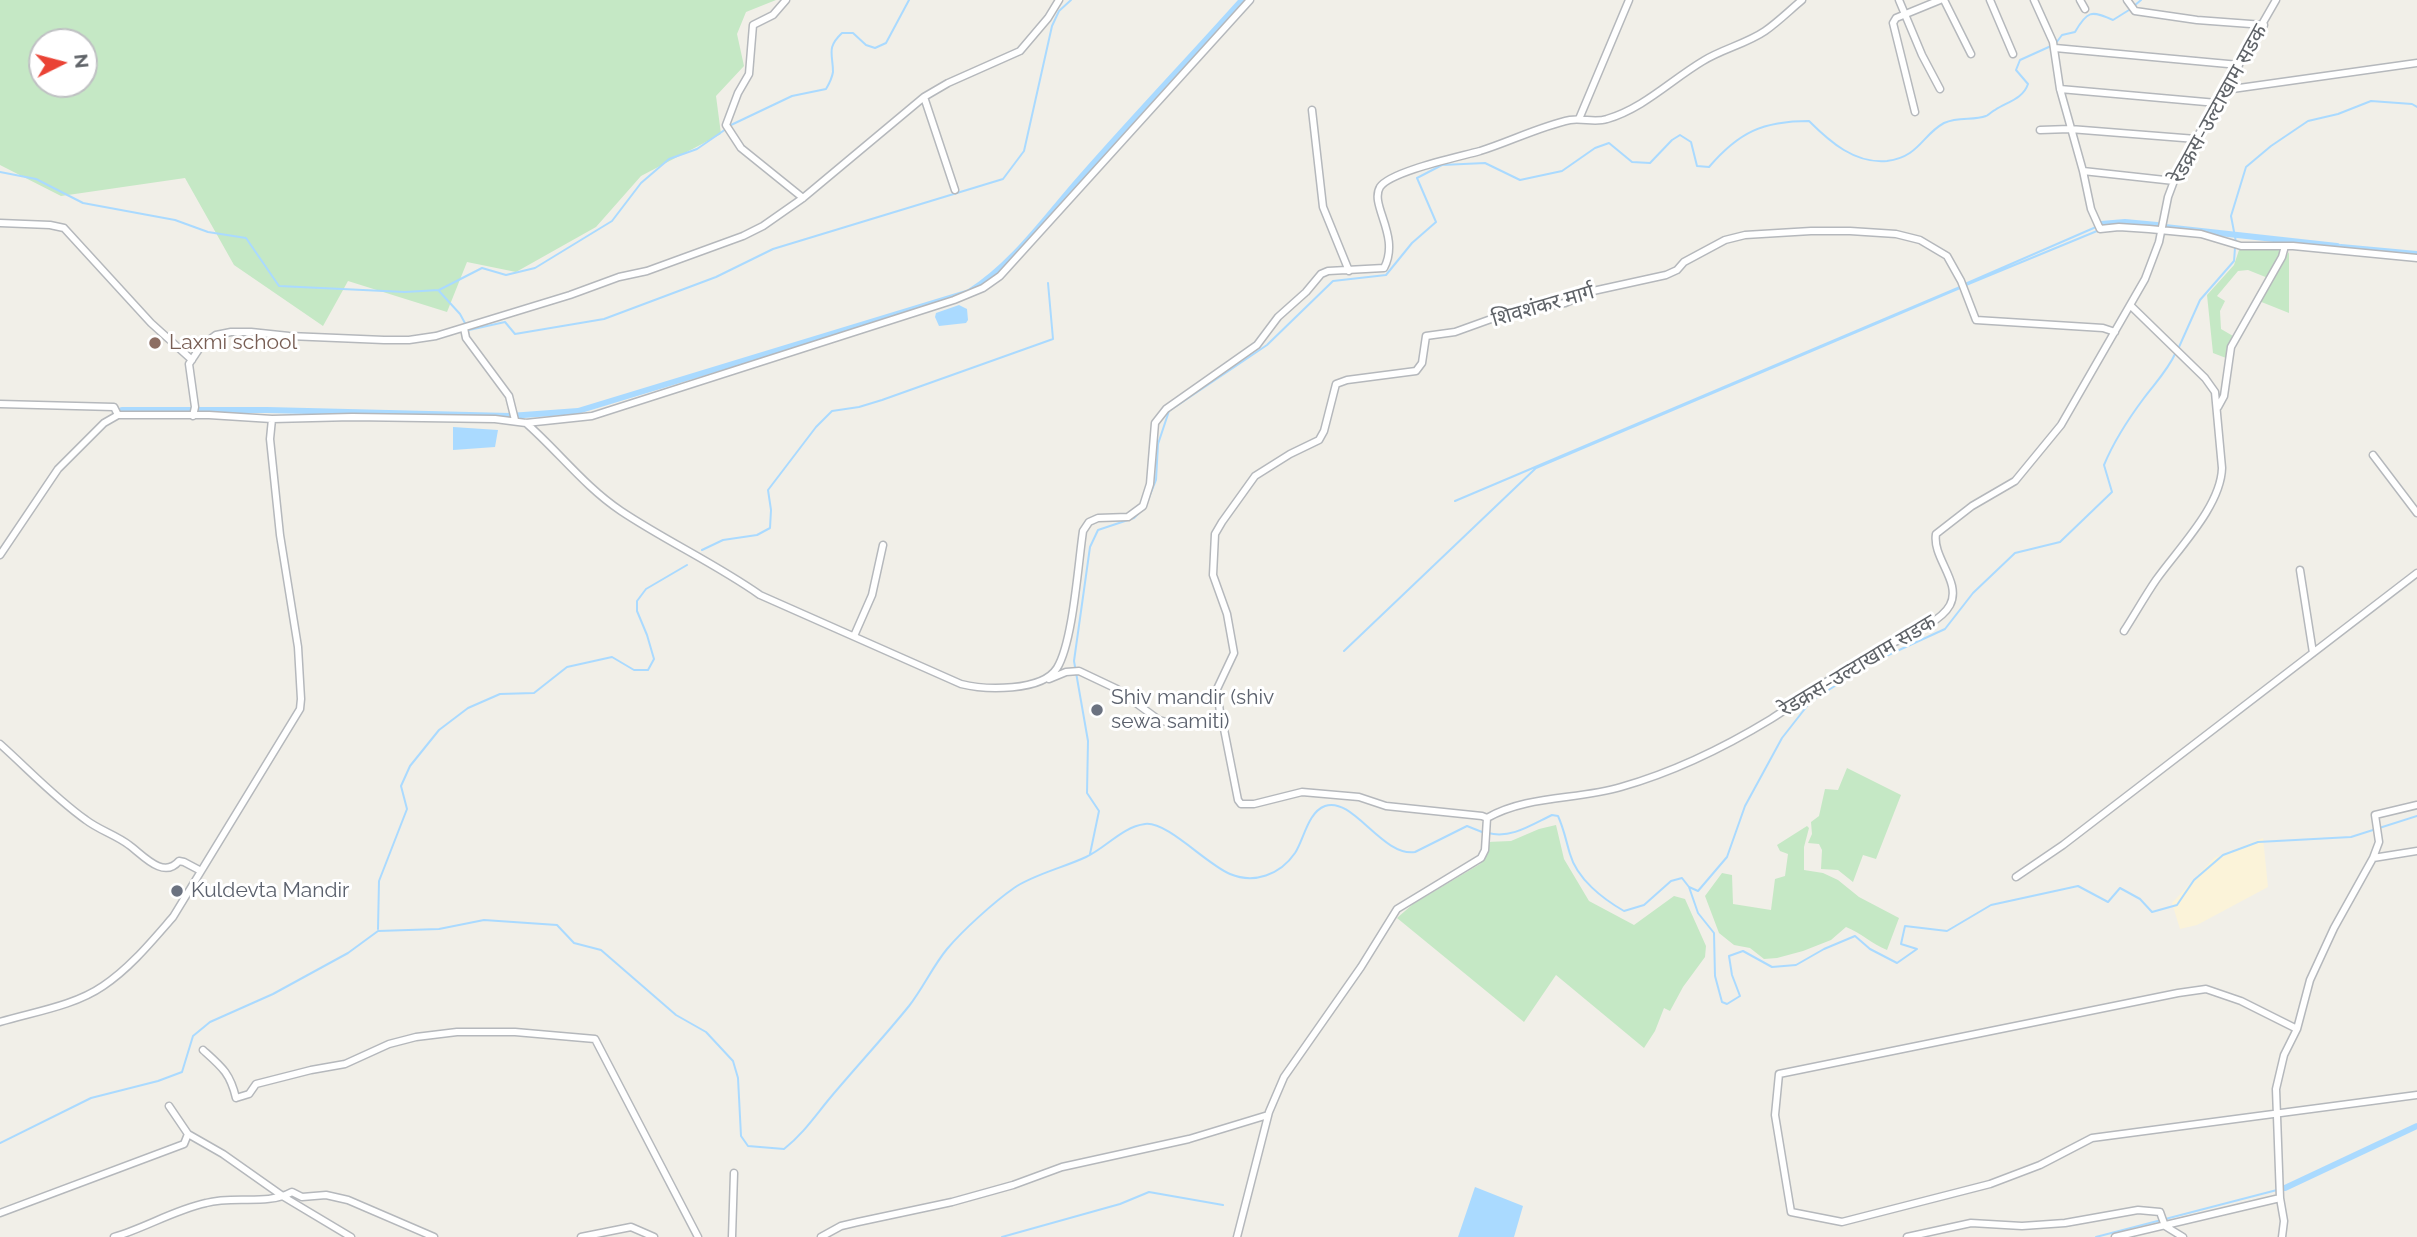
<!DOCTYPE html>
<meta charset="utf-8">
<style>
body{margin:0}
#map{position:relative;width:2417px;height:1237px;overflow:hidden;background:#f1efe8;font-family:Raleway,sans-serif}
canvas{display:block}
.north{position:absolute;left:28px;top:28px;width:70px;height:70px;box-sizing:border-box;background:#fff;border:2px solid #bfc1c3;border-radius:50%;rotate:84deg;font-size:19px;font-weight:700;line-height:28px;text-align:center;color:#5f6368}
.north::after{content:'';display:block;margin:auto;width:24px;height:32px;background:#ea4335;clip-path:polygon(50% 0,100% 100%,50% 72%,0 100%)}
</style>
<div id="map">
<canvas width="2417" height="1237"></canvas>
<div class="north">N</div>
</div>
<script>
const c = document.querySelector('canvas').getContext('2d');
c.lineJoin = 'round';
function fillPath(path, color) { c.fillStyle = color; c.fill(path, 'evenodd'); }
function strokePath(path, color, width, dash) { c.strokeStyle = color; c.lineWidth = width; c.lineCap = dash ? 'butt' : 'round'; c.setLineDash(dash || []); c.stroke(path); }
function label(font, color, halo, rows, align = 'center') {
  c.font = font + ' Raleway,"Noto Sans Devanagari",sans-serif'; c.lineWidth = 6; c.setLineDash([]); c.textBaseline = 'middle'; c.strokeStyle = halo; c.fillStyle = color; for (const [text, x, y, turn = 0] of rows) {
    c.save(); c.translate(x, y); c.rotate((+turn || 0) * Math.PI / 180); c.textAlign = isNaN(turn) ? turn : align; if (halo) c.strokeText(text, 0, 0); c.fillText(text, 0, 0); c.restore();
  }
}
const green = new Path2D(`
 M0,0H776L746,12L737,34L744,66L716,96L721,134L641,176L596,227L516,272L467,262L447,312L348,281L323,326L234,265L185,178L61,196L0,165ZM42,42H84V84H42Z
 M2239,250H2282L2268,278L2248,270L2238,271L2217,296L2225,301L2220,311L2221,329L2233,336L2226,358L2213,353L2207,295L2234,265Z
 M2289,252V313L2259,301L2280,264Z
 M1847,768L1901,795L1876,859L1863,855L1853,882L1838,870L1821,869L1822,850L1819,844L1808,843L1812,834L1811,822L1819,816L1825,789L1838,790Z
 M1556,825L1564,859L1589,901L1634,925L1674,896L1685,899L1706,946L1705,957L1683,987L1670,1011L1664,1008L1655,1031L1644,1048L1556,975L1524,1022L1397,918L1413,904L1480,864L1486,856L1487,842L1511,841L1539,829Z
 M1807,826L1809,828L1804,847V870L1823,873L1838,880L1859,897L1899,918L1887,950C1872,944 1861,933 1846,927L1831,940L1803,951L1777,958L1764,959L1750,948L1734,945L1719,933L1705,896L1722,873L1732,875L1733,904L1771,910L1775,879L1785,876L1788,854L1780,851L1777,845Z`);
const sand = new Path2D(`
 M2263,838L2268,887L2197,925L2180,929L2172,903L2214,858Z`);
const water = new Path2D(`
 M959,305L967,309L968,320L966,323L939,326L935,317L936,313Z
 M453,427L498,430L495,447L453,450Z
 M1475,1187L1523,1206L1514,1237H1458Z`);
const stream = new Path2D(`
 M2134,6L2141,0
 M2056,43L2062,35L2075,32C2087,11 2091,10 2113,20L2129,10
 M731,125L792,96L826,89C829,84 832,78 833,72C833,54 826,48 842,33H853L866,45L875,48L886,43L909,0
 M0,172L36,179L83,203L175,220L208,232L246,238L279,286L405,292L439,290L482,268L506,275L535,268L612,221L641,183L669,159L697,149L726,129
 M2236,242L2231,216L2246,167L2271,146L2308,121L2338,114L2371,101L2412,104L2417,107
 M1965,284L2096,227
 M1966,285L2097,231
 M439,291L460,314L466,325
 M469,330L505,322L515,334L604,319L716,277L773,249L1003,179L1024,151L1052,26L1059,11L1071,0
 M2179,347L2200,300L2234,261L2235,248
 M1455,501L1960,287
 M1146,505L1156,480L1158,444L1169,411L1267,345L1333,281L1386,275L1412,243L1436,222L1417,178L1442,165L1485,163L1520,180L1562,171L1595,148L1609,143L1632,162L1650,163L1672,140L1680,135L1691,142L1697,166L1709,167C1739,132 1763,121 1809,121C1830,142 1855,164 1887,161C1919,157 1922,135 1944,123C1959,116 1973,121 1986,116C1987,116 1994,110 1995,110C2007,102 2023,99 2028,84L2016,70L2020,60L2051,46
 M702,550L723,540L757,535L770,528L771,510L768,490L816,427L832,411L859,407L882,400L1053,339L1048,283
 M1344,651L1536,468L1960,288
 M1488,833C1511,839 1531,825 1552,815L1558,816C1564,829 1566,841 1570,854C1577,879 1603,899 1624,911L1644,905L1671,881L1682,878L1689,887L1698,913L1714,933L1715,976L1722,1002L1727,1004L1740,996L1732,975L1729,956L1743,951L1772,967L1796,965L1824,949L1855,936L1870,949L1897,963L1917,949L1901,944L1905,926L1947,931L1991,905L2078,886L2108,902L2120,888L2140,899L2152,912L2177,905L2194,880L2223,855L2258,842L2351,837L2417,816
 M1090,854L1099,811L1087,793L1088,741L1074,661L1090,547L1098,530L1134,518L1140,512
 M1689,887L1698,891L1727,857L1745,806L1782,738L1811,701L1873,662L1945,629L1973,593L2015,553L2060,542L2112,492L2104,465C2114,441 2129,418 2144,398C2156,382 2168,370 2176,352
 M378,929L379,881L407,809L401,786L410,766L439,730L468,708L500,694L534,693L567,667L612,657L634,670H648L654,659L647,635L637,611V601L646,589L687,565
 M0,1143L91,1098L158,1081L182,1072L193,1036L210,1022L273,994L348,953L378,931L439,929L484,920L557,925L574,943L601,950L676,1015L706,1032L733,1061L738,1078L741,1136L748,1146L784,1149C803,1134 815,1116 830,1098C856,1067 884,1037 909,1006C923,988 933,966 947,949C963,930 994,902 1014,888C1032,875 1065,867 1086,857C1107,847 1122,827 1145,824C1167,821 1206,864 1230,874C1254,884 1280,875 1295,853C1304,839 1308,812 1325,806C1353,796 1382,857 1415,852L1467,826L1482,832
 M1002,1237L1120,1204L1149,1192L1223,1205
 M2096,1237L2277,1190`);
const canal = new Path2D(`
 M2101,224L2125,222L2157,225
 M2165,227L2337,246
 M2341,247L2417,254
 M122,410H267L510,416L578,411L969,292C1015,263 1048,214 1084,174C1136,115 1190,58 1242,0
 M2285,1188L2417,1126`);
const minor = new Path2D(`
 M786,0L773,15L753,25L749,74L738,93L726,125L741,148L803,198
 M1899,0L1922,55L1940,89
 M1944,0L1971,54
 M1990,0L2013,54
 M2034,0L2053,42L2060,89L2083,171L2091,209L2100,229L2119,227L2149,229L2201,234L2241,246H2293L2417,258
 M2080,0L2085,9
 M2127,0L2135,11L2197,20L2264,25
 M2055,48L2239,65
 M2060,89L2217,103
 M2225,90L2417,63
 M924,97L955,190
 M1312,110L1323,207L1349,271
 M1915,112L1893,23L1896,18L1940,0
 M1579,119L1629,0
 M2040,130L2070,129L2196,139
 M2083,171L2174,181
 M0,223L50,225L64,228L151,323L192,360
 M464,328L466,338L509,396L515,420
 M0,404L114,407L118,415
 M2218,407L2224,396L2231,347L2282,257L2285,246
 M193,416L195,407L189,364L201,346L216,335L231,332H251L289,336L384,340H409L436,336L570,295L619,277L647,271L743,236L763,226L803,198L924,97L948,83L1020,51L1048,18L1059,0
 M526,423C558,451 585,487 621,511C666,541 716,564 760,595L961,684C985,690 1042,692 1057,668C1073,642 1078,565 1083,531L1089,522L1098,518L1128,517L1143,506L1150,484L1155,423L1166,409L1257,345L1278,317L1306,292L1321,274L1328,271L1384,268C1401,236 1369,205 1380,187C1391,171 1459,157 1480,151C1509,142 1541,126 1570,120C1583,118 1595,123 1607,119C1644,108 1671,80 1703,61C1722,49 1746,44 1765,31C1778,22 1790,10 1802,0
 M2373,455L2417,513
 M0,555L58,469L104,423L118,415H209L272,419L352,417L495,419L526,423L592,416L954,300L983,288L1000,276L1250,0
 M2300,570L2313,653
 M2124,631C2135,614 2145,596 2156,580C2178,549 2221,506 2222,468L2215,392L2205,378L2131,306
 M854,636L872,595L883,545
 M1049,679L1066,672L1079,671L1117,689L1159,720L1170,723L1221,720L1223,724L1238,800L1241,804H1254L1302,792L1359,797L1386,806L1482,816L1487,818
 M1221,720L1217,689L1234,653L1227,614L1213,575L1215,534L1222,522L1255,476L1290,454L1319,440L1324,431L1336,384L1347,380L1416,371L1422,363L1426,336L1455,332L1505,314L1565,303L1593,291L1666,275L1677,270L1684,262L1725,240L1745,235L1811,231H1850L1896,234L1920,240L1947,256L1961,281L1976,320L2103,328L2115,332
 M0,744C28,769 55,798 86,820C99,830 116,835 129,845C142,854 163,880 179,861L184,862L201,871
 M2373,858L2417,851
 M2016,877L2063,845L2417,573
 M0,1022C33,1012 74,1006 103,986C130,968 152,941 173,917L300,709L301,699L298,647L280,535L270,439L272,419
 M2297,1029L2241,1001L2206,989L2178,993L1779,1074L1775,1115L1791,1212L1842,1222L1990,1184L2040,1165L2092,1138L2417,1095
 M203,1050C222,1067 230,1073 236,1098L249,1094L256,1084L311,1070L345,1064L389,1044L416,1037L457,1032H515L595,1039L698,1237
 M169,1106L188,1134L223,1154L284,1197L351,1237
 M0,1213L184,1144L188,1134
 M114,1237C145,1228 174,1210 206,1203C235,1195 266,1206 292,1192L302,1197L326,1195L348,1200L434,1237
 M581,1237L631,1227L654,1237
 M732,1237L734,1173
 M821,1237L841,1226L858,1222L952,1202L1013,1185L1062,1167L1189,1139L1268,1115
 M1237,1237L1269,1112L1284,1077L1361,967L1397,909L1481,858L1485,850L1487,818C1527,795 1578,800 1621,787C1674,772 1725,747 1771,719C1804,698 1835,674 1869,655C1891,642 1939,626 1950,605C1962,582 1932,558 1936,534L1972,506L2015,481L2061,425L2145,279L2159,242L2168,197L2174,181L2196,139L2276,0
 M1907,1237L1971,1223L2022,1226L2065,1223L2138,1210L2160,1212L2165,1226L2183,1237
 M2115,1237L2280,1198
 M2282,1237L2284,1221L2280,1198L2276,1089L2284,1055L2297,1029L2310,980L2334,928L2373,858L2379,842L2375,815L2417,805`);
const markers = [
 [155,343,7,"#8d6e63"],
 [1097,710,7,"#6b7280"],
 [177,891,7,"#6b7280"]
];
const streetNames = [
 ["रेडक्रस-उल्टाखाम सडक",2219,104,-61],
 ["शिवशंकर मार्ग",1543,306,-16],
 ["रेडक्रस-उल्टाखाम सडक",1858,666,-31]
];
const educationNames = [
 ["Laxmi school",169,343]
];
const worshipNames = [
 ["Shiv mandir (shiv",1111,698],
 ["sewa samiti)",1111,722],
 ["Kuldevta Mandir",191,891]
];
fillPath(green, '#c5e8c5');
fillPath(sand, '#fbf3d9');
fillPath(water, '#aadaff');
strokePath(stream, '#aadaff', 2);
strokePath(canal, '#aadaff', 6);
strokePath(minor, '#b5b8bc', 9);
strokePath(minor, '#fff', 6);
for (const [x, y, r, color] of markers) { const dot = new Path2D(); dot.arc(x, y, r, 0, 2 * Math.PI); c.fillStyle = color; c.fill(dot); strokePath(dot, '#fff', 2.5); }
label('21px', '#5f6368', '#fff', streetNames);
label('21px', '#785e54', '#fff', educationNames, 'left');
label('21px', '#5b616d', '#fff', worshipNames, 'left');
</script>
